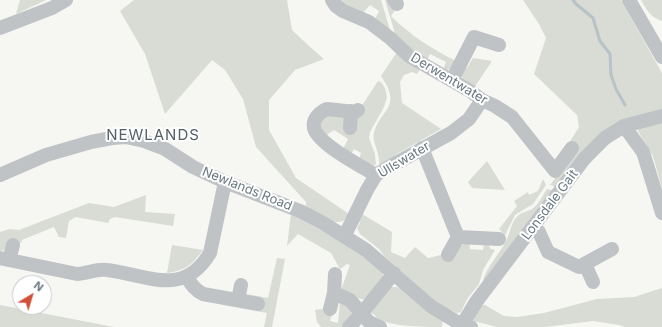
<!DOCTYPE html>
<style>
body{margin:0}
#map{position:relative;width:662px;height:327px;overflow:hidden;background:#f6f6f3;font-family:Inter,sans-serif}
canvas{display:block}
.north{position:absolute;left:12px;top:275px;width:40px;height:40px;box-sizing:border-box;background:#fff;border:1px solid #c3c9cd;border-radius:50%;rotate:38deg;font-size:11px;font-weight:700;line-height:16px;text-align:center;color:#687881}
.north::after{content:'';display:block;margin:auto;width:14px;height:18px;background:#d24e37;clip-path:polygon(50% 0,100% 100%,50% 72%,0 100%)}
</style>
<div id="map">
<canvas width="662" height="327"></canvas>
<div class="north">N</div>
</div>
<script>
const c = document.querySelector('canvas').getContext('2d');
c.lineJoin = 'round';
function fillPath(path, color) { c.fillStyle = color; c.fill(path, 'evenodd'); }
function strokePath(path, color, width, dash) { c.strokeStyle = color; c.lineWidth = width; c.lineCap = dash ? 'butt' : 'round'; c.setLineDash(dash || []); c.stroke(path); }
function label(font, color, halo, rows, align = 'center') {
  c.font = font + ' Inter,sans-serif'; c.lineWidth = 4; c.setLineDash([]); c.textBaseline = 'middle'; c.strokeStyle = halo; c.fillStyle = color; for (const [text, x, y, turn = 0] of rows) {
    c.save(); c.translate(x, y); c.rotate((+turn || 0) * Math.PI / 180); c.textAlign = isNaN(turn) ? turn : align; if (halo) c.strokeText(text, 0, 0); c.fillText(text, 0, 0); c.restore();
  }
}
const green = new Path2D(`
 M20,0H46L16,14Z
 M134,0H287L292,30L310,47L324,59L295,70L269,100V130L296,178L349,214C339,233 319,214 306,206V202L256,147L243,99L225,70L212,60L165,114L145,54L120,11Z
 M336,0H381L391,33L375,19L379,11L370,5L361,15Z
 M385,0H388L395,10L391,16C410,35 432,49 456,61L450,69L444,71L443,70L446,62L430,54L426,62L397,40Z
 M523,0H621L662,73V188L653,156L638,131L640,121L624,126L557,187L550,185L577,149L569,143L579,127L577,115L534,74L546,38L539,24Z
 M641,0H662V21C651,18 646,9 641,0Z
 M397,52L421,68L417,74L412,72L404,75L400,82L402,103L441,129L395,155L391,161L380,167C379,162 379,156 377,151C376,145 372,140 374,133C381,108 403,108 381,76Z
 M473,58L492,61L474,88L463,81L461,75L464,67L467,68Z
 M378,81L381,82L385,88L387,97L384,107L370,132L369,138L375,154L376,165H373L359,159L361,153L354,149L350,156L343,149L348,139L334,130L325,136L320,130V119L323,115L361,107Z
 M487,161L505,190L472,188L468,182Z
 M543,179L546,185L533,204L515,215L505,235L499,229L517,206L514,201L528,192L529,195L538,191Z
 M547,189L552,190L551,192L483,282C485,269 500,253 506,241C510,234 511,223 516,218C520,212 527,212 532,209C538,205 543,195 547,189Z
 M146,195L145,212L175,214L173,226L115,217L110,219L108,223L76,217L69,221L66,238L59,237L54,227L22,240L21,243L9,242L4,250L0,251V232L10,229L19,230L89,203L114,207Z
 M291,214L353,247L382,271L383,276L366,299C358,300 347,295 341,290L350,265L347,264L340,269L331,253L298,234L287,246Z
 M362,214L392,232L391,252L405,258L415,247L428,258L441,255L449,260L457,254V248L469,241L470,249L483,250L484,244L487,243L491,249L495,250L483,270L479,284L467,299L461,312L457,313L450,310L447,311L385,257L379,249L360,234L357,228L360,222L357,221Z
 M172,245L203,250C191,265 187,270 167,273Z
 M277,258L285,259L272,327H264L267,313L256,311L246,294L268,298Z
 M391,287H397L404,290L443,319L442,327C427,327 378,327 374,314H372L371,311Z
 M662,288V327H625L619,325L593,321L545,327H497L474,321L473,316L480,305H485L504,316L517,317L544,313L597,299L634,297Z
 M340,302L354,310L345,327H321L317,322L315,310L323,309L332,314L330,321L338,323Z
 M0,305L114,327H0Z`);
const stream = new Path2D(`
 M573,0L576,4L593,18L600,41L610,54L611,75L616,89L625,105`);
const minor = new Path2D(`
 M332,0L336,6L343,11L369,22L390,38L409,56L470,91L482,100L495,106L512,117L555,171L572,148
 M394,0L397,4
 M629,0L662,57
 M0,28L52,8L66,0
 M452,80L474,37L499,45
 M358,110L355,112L327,109C320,112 312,119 314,128C318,144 362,167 376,175
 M624,126L643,152L662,213
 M350,128L351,111
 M422,148L458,237L499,239
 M0,175L46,155L91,142L112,138L126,137L144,141L165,149L193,167L225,182L300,211L323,223L366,250L432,307L462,325L471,327
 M533,227L539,232L548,252L579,267L612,249
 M345,235L367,190L376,175L389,167L451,133L469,119L482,100
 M448,255L458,237
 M0,258L77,274C87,274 97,268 107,270C148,275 183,298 210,253L225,182
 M9,260L13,245
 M585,264L593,282
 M187,277C191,285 195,290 203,294L258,304
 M334,293L350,300L369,322L380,327
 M238,300L241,285
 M330,309L334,293L335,274
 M462,325L476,302L584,159L605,138L624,126L662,116
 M349,327L362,313L394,273`);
const streetNames = [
 ["Derwentwater",449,79,31],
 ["Ullswater",404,160,-31],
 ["Newlands Road",247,189,22],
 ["Lonsdale Gait",550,205,-53]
];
const quarterNames = [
 ["NEWLANDS",153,135]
];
fillPath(green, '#d8dcd4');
strokePath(stream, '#b7c3c6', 3);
strokePath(minor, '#bfc3c6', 14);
label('13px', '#687881', '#fff', streetNames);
c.letterSpacing = '1px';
label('15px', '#556067', '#fff', quarterNames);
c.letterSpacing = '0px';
</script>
